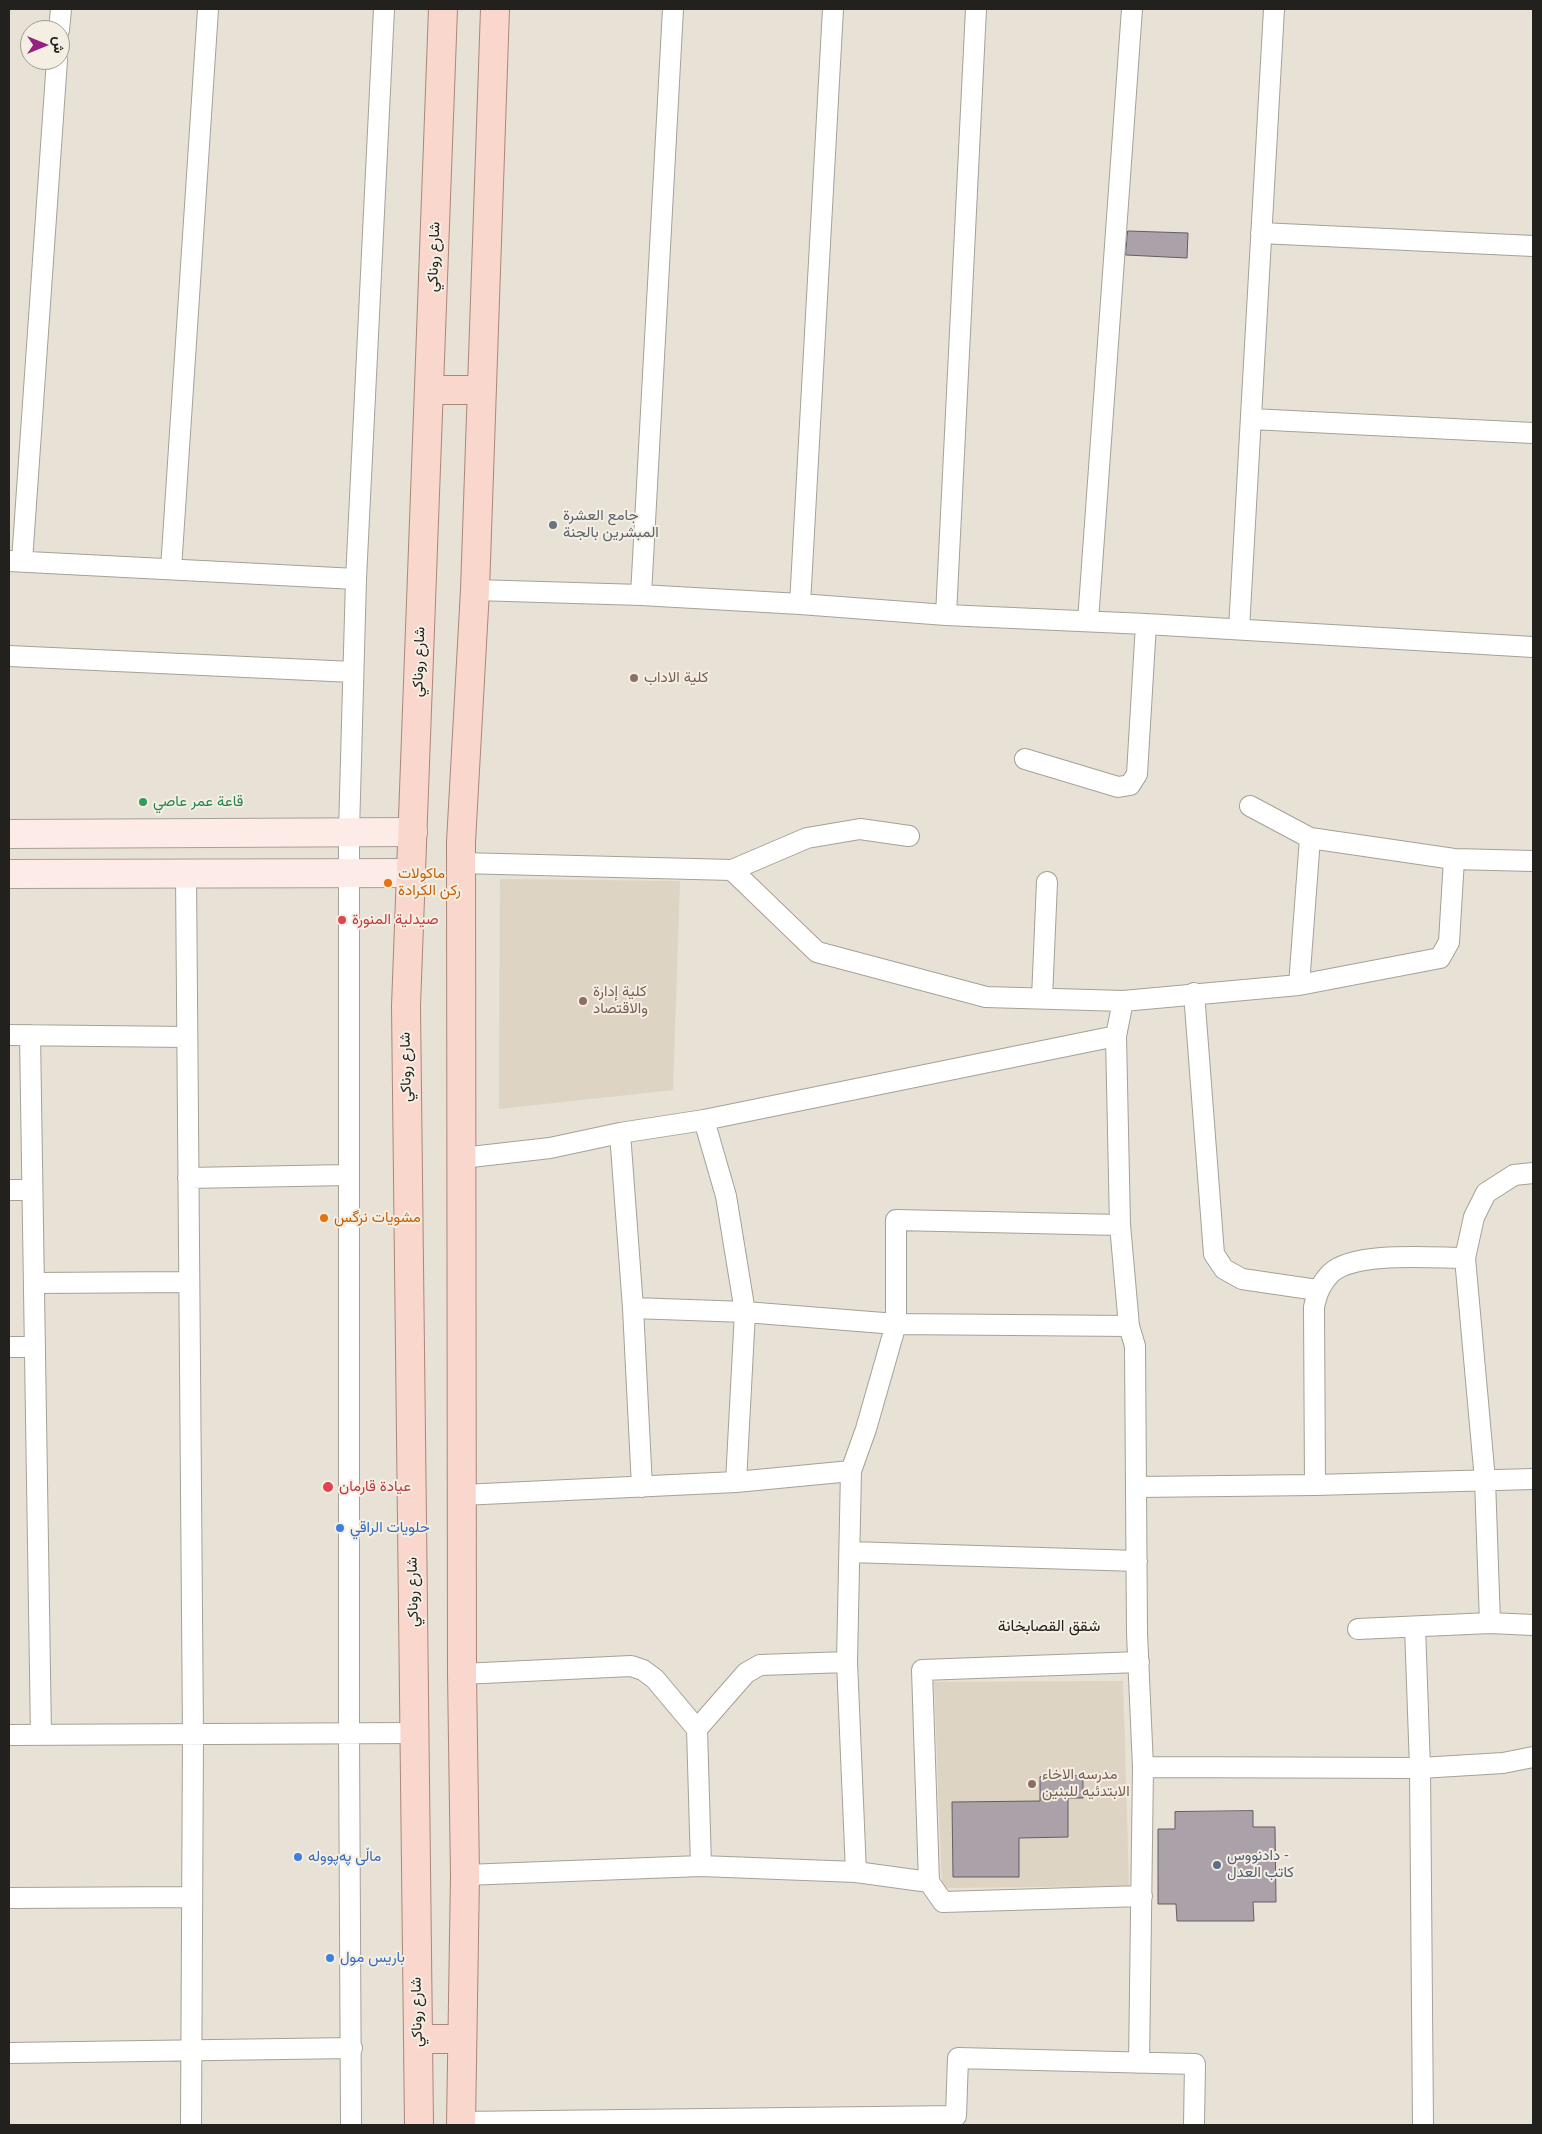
<!DOCTYPE html>
<meta charset="utf-8">
<style>
body{margin:0}
#map{position:relative;width:1542px;height:2134px;overflow:hidden;background:#e7e1d6;font-family:"Open Sans",Vazirmatn,sans-serif}
canvas{display:block}
.frame{position:absolute;inset:0;border:10px solid #23211d;pointer-events:none}
.north{position:absolute;left:20px;top:20px;width:50px;height:50px;box-sizing:border-box;background:#f4eee3;border:1px solid #a09c94;border-radius:50%;rotate:90deg;font-size:14px;font-weight:700;line-height:20px;text-align:center;color:#23211d}
.north::after{content:'';display:block;margin:auto;width:18px;height:22px;background:#952280;clip-path:polygon(50% 0,100% 100%,50% 72%,0 100%)}
</style>
<div id="map">
<canvas width="1542" height="2134"></canvas>
<div class="frame"></div>
<div class="north">ش</div>
</div>
<script>
const c = document.querySelector('canvas').getContext('2d');
c.lineJoin = 'round';
function fillPath(path, color) { c.fillStyle = color; c.fill(path, 'evenodd'); }
function strokePath(path, color, width, dash) { c.strokeStyle = color; c.lineWidth = width; c.lineCap = dash ? 'butt' : 'round'; c.setLineDash(dash || []); c.stroke(path); }
function label(font, color, halo, rows, align = 'center') {
  c.font = font + ' "Open Sans",Vazirmatn,sans-serif'; c.lineWidth = 4; c.setLineDash([]); c.textBaseline = 'middle'; c.strokeStyle = halo; c.fillStyle = color; for (const [text, x, y, turn = 0] of rows) {
    c.save(); c.translate(x, y); c.rotate((+turn || 0) * Math.PI / 180); c.textAlign = isNaN(turn) ? turn : align; if (halo) c.strokeText(text, 0, 0); c.fillText(text, 0, 0); c.restore();
  }
}
const built = new Path2D(`
 M500,879L680,881L673,1090L499,1109Z
 M1123,1681L1129,1886L942,1888L934,1682Z`);
const building = new Path2D(`
 M1128,231L1188,233L1187,258L1126,255Z
 M1083,1776V1798H1068V1837L1019,1838V1877H953L952,1802L1040,1801V1777Z
 M1253,1811V1827H1275L1276,1902H1253L1254,1921H1177L1176,1904H1158V1829H1175V1812Z`);
const street = new Path2D(`
 M59,30L61,9
 M1261,233L1533,246
 M1251,419L1533,433
 M9,561L356,579
 M22,561L57,60
 M171,569L208,9
 M475,590L641,595L800,604L946,615L1146,624L1533,647
 M641,595L673,9
 M800,604L833,9
 M946,615L976,9
 M1088,621L1132,9
 M1239,629L1274,9
 M9,656L353,672
 M1025,759L1118,787L1130,785L1137,774L1146,624
 M1250,806L1310,838L1454,859L1533,861
 M461,863L732,870L817,952L986,997L1123,1001L1299,985L1440,958L1449,942L1454,859
 M732,870L807,838L860,829L909,836
 M186,874L193,1735L191,2125
 M1299,985L1310,838
 M1194,993L1214,1254L1224,1269L1242,1279L1317,1290
 M1042,998L1047,882
 M1123,1001L1116,1036L1120,1225L1129,1326L1135,1346L1137,1633L1143,1767L1139,2063
 M9,1035L187,1037
 M30,1035L41,1735
 M704,1120L726,1196L745,1312L736,1482
 M620,1133L633,1308L642,1487
 M462,1158L550,1148L620,1133L704,1120L1116,1036
 M188,1178L348,1175
 M9,1190H32
 M34,1283L189,1282
 M633,1308L745,1312L896,1324L1129,1326
 M9,1347H35
 M1315,1485L1314,1307C1317,1293 1321,1283 1331,1273C1355,1251 1433,1258 1465,1258
 M1137,1487L1315,1485L1533,1479
 M462,1495L736,1482L851,1471
 M850,1552L1137,1561
 M1490,1623L1485,1480L1465,1258L1474,1217L1486,1193L1514,1175L1533,1173
 M1415,1627L1420,1768L1423,2125
 M1358,1629L1490,1623L1533,1625
 M1139,1662L922,1670L929,1882L943,1902L1142,1896
 M462,1674L631,1666L643,1670L655,1679L697,1729L701,1866
 M697,1729L746,1673L760,1665L847,1662
 M9,1735L414,1733
 M1143,1767L1420,1768L1503,1763L1533,1757
 M856,1872L847,1662L851,1471L866,1429L896,1324V1220L1120,1225
 M465,1875L701,1866L856,1872L929,1882
 M9,1898L192,1897
 M9,2053L352,2048
 M461,2122L956,2116L958,2058L1195,2064L1194,2125
 M351,2125L349,1734V832L356,579L384,9`);
const secondary = new Path2D(`
 M9,834L413,832
 M9,874L411,873`);
const primary = new Path2D(`
 M429,390H482
 M418,2039H462
 M419,2125L406,1006L443,9
 M461,2125L465,1875L462,1674L461,842L475,590L495,9`);
const markers = [
 [553,525,5,"#6b7280"],
 [634,678,5,"#8d6e63"],
 [143,802,5,"#2e9e5b"],
 [388,883,5,"#e8710a"],
 [342,920,5,"#e0444e"],
 [583,1001,5,"#8d6e63"],
 [324,1218,5,"#e8710a"],
 [328,1487,6,"#e0444e"],
 [340,1528,5,"#3f7fe0"],
 [1032,1784,5,"#8d6e63"],
 [298,1857,5,"#3f7fe0"],
 [1217,1865,5,"#5c6f8a"],
 [330,1958,5,"#3f7fe0"]
];
const streetNames = [
 ["شارع روناكي",434,257,-88],
 ["شارع روناكي",419,662,-88],
 ["شارع روناكي",406,1067,-91],
 ["شارع روناكي",413,1592,-91],
 ["شارع روناكي",417,2012,-91]
];
const worshipNames = [
 ["جامع العشرة",563,516],
 ["المبشرين بالجنة",563,533]
];
const educationNames = [
 ["كلية الاداب",644,678],
 ["كلية إدارة",593,992],
 ["والاقتصاد",593,1009],
 ["مدرسه الاخاء",1042,1775],
 ["الابتدئيه للبنين",1042,1792]
];
const leisureNames = [
 ["قاعة عمر عاصي",153,802]
];
const foodNames = [
 ["ماكولات",398,874],
 ["ركن الكرادة",398,891],
 ["مشويات نرگس",334,1218]
];
const healthNames = [
 ["صيدلية المنورة",352,920],
 ["عيادة قارمان",339,1487]
];
const shopNames = [
 ["حلويات الراقي",350,1528],
 ["ماڵی پەپوولە",308,1857],
 ["باريس مول",340,1958]
];
const serviceNames = [
 ["دادنووس -",1227,1856],
 ["کاتب العدل",1227,1873]
];
const neighbourhoodNames = [
 ["شقق القصابخانة",1049,1626]
];
fillPath(built, '#ddd4c3');
fillPath(building, '#aaa1a9');
strokePath(building, '#655d65', 1);
strokePath(street, '#a6a197', 22);
strokePath(secondary, '#a6a197', 30);
strokePath(primary, '#ac867a', 30);
strokePath(street, '#fff', 20);
strokePath(secondary, '#fcebe6', 28);
strokePath(primary, '#f9d7cd', 28);
for (const [x, y, r, color] of markers) { const dot = new Path2D(); dot.arc(x, y, r, 0, 2 * Math.PI); c.fillStyle = color; c.fill(dot); strokePath(dot, '#f4eee3', 2); }
label('15px', '#23211d', '#f4eee3', streetNames);
label('15px', '#5b616d', '#f4eee3', worshipNames, 'left');
label('15px', '#785e54', '#f4eee3', educationNames, 'left');
label('15px', '#27864d', '#f4eee3', leisureNames, 'left');
label('15px', '#c56008', '#f4eee3', foodNames, 'left');
label('15px', '#be3a42', '#f4eee3', healthNames, 'left');
label('15px', '#366cbe', '#f4eee3', shopNames, 'left');
label('15px', '#4e5e75', '#f4eee3', serviceNames, 'left');
label('16px', '#23211d', '#f4eee3', neighbourhoodNames);
</script>
